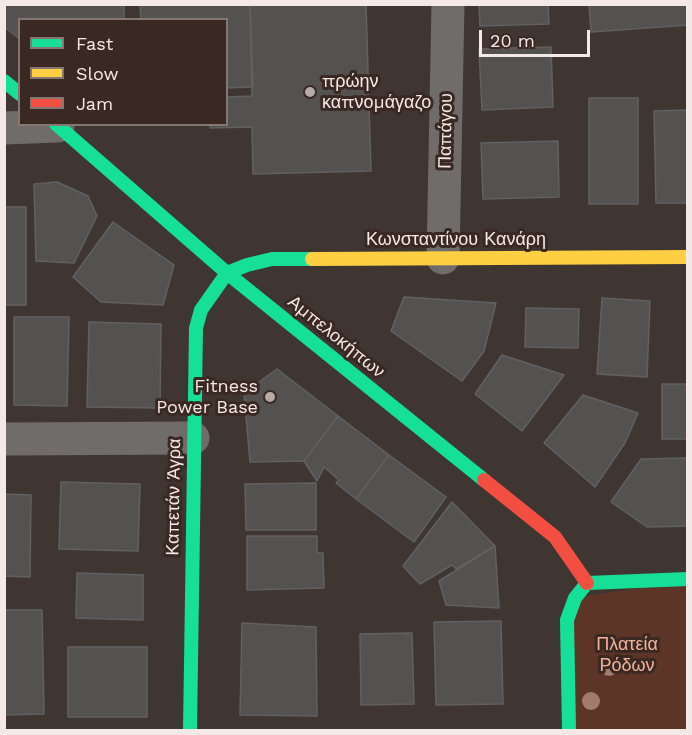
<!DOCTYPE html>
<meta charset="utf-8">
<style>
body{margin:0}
#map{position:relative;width:692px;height:735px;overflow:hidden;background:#3f3632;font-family:"Work Sans",sans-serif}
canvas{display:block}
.frame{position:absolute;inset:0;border:6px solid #f5e9e5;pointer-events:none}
.legend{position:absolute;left:18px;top:18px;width:210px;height:108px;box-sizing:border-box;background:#3a2923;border:2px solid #857671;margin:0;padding:8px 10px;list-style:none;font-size:18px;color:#f5e9e5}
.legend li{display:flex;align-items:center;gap:12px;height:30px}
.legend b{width:30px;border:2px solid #857671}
.scale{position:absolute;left:479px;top:30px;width:111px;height:27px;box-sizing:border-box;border:3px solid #f5e9e5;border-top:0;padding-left:8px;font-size:18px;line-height:21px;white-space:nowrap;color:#f5e9e5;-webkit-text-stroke:4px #3a2923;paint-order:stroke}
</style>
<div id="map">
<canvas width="692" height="735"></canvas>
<div class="frame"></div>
<ul class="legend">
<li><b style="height:8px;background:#16e098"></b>Fast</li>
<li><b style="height:8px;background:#ffcf43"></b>Slow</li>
<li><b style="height:8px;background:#f24e42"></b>Jam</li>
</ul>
<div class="scale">20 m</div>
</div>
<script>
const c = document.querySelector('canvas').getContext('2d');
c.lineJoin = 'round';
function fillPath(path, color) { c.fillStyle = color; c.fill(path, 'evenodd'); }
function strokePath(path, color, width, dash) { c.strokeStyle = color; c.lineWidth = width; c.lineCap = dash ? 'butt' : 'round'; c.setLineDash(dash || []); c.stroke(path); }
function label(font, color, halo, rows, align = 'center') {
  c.font = font + ' "Work Sans",sans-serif'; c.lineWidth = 6; c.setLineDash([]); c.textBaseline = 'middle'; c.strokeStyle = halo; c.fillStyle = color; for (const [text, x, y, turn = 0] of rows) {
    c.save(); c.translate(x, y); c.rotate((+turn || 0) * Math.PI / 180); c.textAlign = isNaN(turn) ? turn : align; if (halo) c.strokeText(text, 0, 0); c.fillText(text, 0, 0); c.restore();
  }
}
const green = new Path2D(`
 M687,580V730H569L575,598Z`);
const building = new Path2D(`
 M4,4H124V20H20V39L4,27Z
 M140,4H250L253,87L226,88V20H141Z
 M250,4H366L371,171L253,174L252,127L210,128V124H226V97L252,96Z
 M479,4H548L549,24L480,26Z
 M589,4H688V25L591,32Z
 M551,47L553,107L482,110L479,49Z
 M589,98H638V204H589Z
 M688,110V203H656L654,111Z
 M558,141L559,197L483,199L481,143Z
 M57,182L88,196L97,216L74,263L36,261L34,184Z
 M4,207H26V305H4Z
 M113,222L174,265L163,305L101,302L73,277Z
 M404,297L496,303L484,351L462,381L391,331Z
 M602,298L650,301L647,377L597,374Z
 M526,308L579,309L578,348L525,347Z
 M14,317H69L67,406L14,405Z
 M89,322L161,324L160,408L87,407Z
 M502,355L564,375L522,431L475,394Z
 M277,369L338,416L304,461L250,462L244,393Z
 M662,384H688V439H662Z
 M583,395L638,413L625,443L595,487L544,443Z
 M338,416L389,455L356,499L336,483L339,480L324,467L317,481L304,461Z
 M389,455L446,497L414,542L356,499Z
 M688,458V526L647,527L611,502L641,459Z
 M61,482L140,484L138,551L59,549Z
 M316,483V530H246L245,484Z
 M4,494L31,495L30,577L4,576Z
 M452,502L495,546L456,569L452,565L420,584L403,566Z
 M247,536H317V553H323L324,588L247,590Z
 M495,546L499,608L446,605L439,581Z
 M77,573L143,575V620L76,618Z
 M4,610H42L44,714L4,715Z
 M501,621L503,704L436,705L434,622Z
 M242,623L316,627L317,716L240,715Z
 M412,633L414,704L361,705L360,634Z
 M68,647H147V717H68Z`);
const street = new Path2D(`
 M4,128L58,126
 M443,258L448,4
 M4,439L193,438`);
const fast = new Path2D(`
 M4,81L20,94
 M56,124L227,273L484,480
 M190,730L196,328L201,310L227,273L247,265L272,259H312
 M569,730L567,620L575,598L587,583L688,579`);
const slow = new Path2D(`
 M312,259L688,257`);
const jam = new Path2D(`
 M484,480L555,537L587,583`);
const trees = [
 [609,667],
 [591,701]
];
const markers = [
 [310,92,6,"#b5aaa6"],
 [270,397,6,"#b5aaa6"]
];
const poiNames = [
 ["πρώην",322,82],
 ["καπνομάγαζο",322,103],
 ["Fitness",258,387,"right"],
 ["Power Base",258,408,"right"]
];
const streetNames = [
 ["Παπάγου",446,131,-89],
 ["Κωνσταντίνου Κανάρη",456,240],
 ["Αμπελοκήπων",336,337,39],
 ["Καπετάν Άγρα",174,497,-89]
];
const parkNames = [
 ["Πλατεία",627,645],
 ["Ρόδων",627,666]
];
fillPath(green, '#5c3527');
fillPath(building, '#545151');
strokePath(building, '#626162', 1.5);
strokePath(street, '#706c6a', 33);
strokePath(fast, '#16e098', 14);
strokePath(slow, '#ffcf43', 14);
strokePath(jam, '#f24e42', 14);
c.fillStyle = '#a37a6b';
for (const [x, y] of trees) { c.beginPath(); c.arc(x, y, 9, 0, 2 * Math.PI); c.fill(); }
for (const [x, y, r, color] of markers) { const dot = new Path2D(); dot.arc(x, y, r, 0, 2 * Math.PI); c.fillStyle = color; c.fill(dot); strokePath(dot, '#3a2923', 2); }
label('18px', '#f5e9e5', '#3a2923', poiNames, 'left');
label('18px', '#f5e9e5', '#3a2923', streetNames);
label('18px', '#f4b199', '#3a2923', parkNames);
</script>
